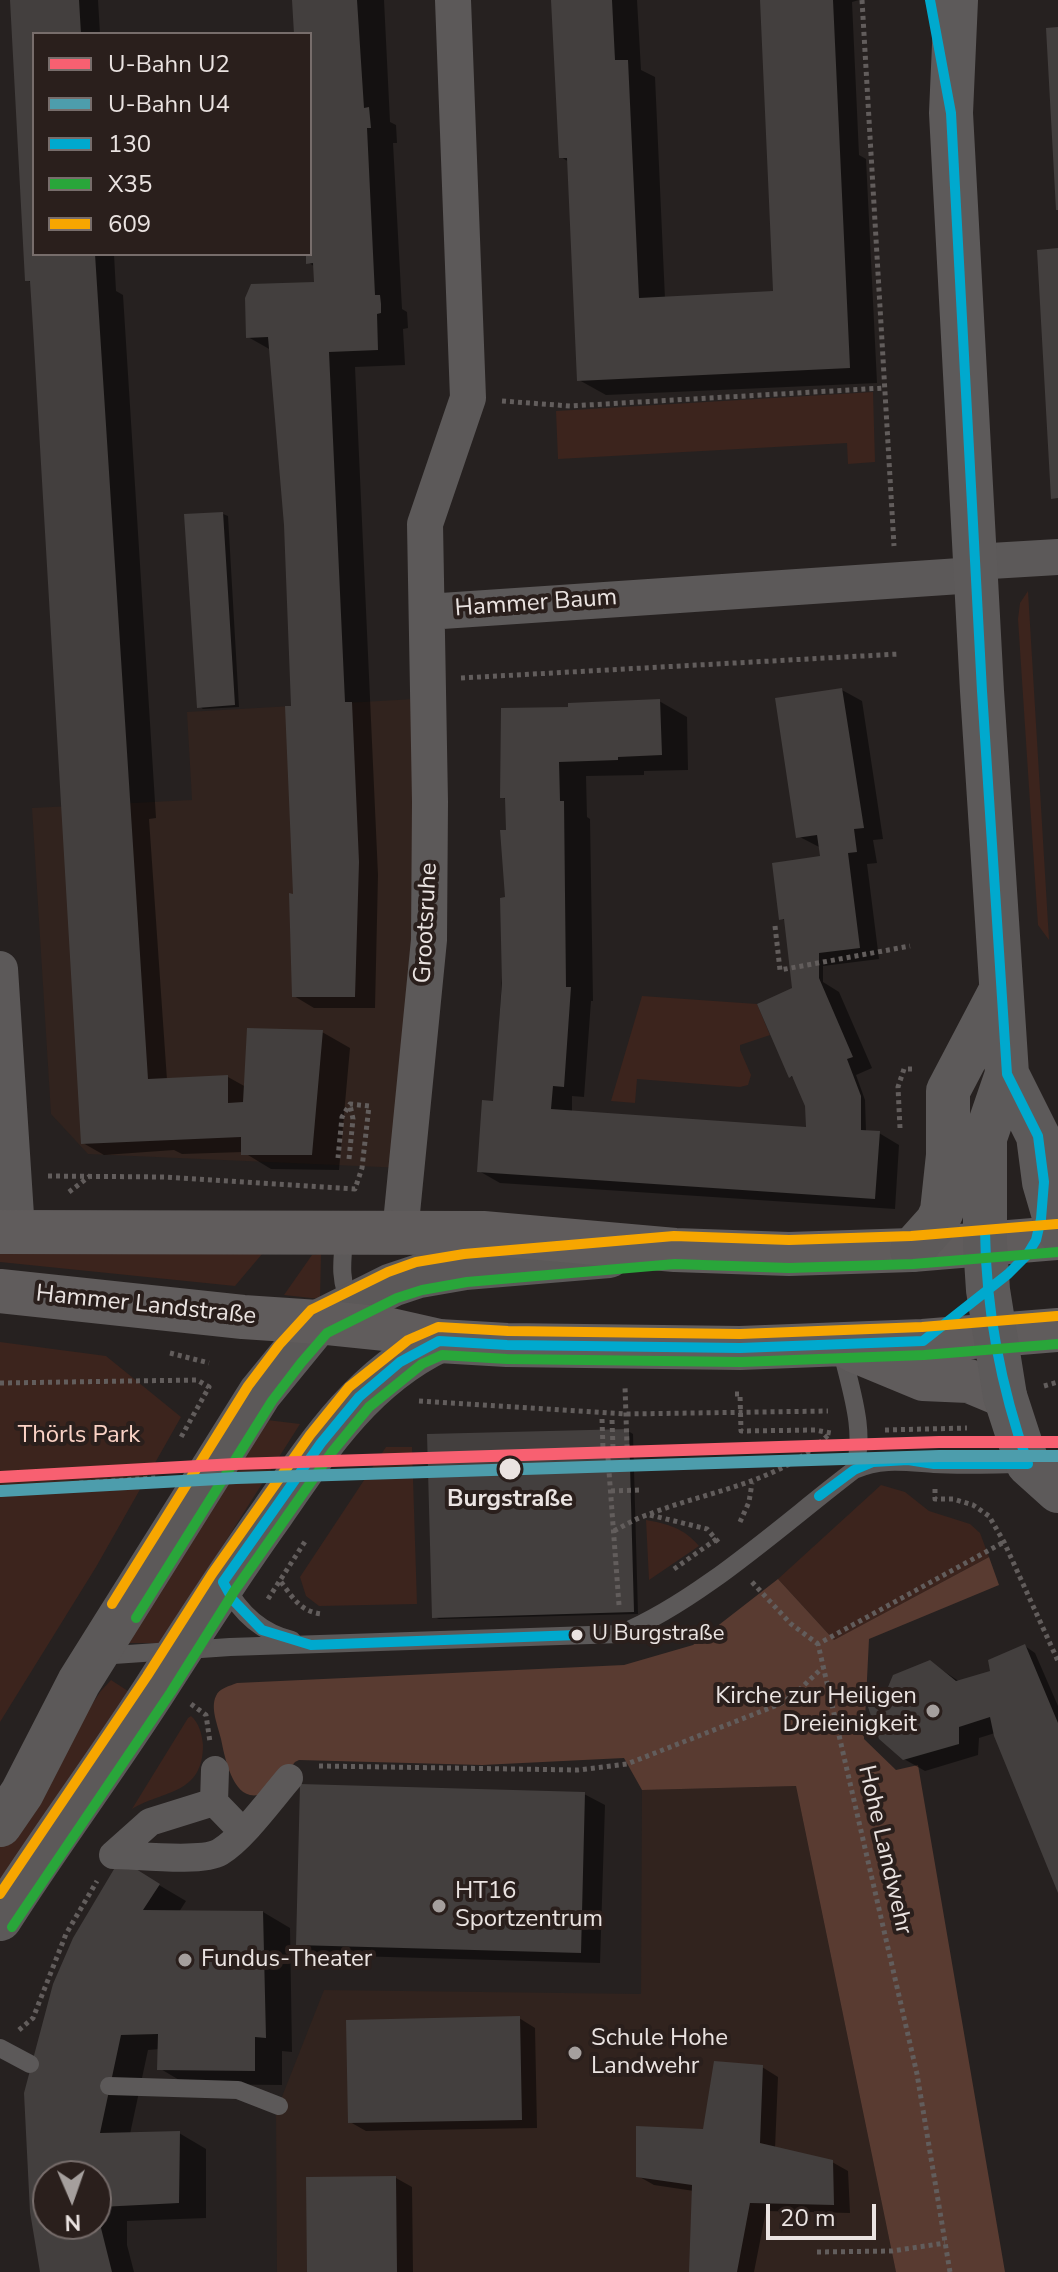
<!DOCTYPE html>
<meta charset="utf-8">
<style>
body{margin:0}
#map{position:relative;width:1058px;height:2272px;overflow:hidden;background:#262120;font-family:"Nunito Sans",sans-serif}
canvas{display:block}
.legend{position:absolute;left:32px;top:32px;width:280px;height:224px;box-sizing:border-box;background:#2a1f1c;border:2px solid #776d6b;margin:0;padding:10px 14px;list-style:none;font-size:24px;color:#eae3e1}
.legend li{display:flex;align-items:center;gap:16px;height:40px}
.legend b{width:40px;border:2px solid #776d6b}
.north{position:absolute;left:32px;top:2160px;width:80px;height:80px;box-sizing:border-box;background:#2a1f1c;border:2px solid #776d6b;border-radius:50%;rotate:178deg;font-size:22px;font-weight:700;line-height:32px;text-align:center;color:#eae3e1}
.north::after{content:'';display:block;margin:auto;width:28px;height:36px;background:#a59f9d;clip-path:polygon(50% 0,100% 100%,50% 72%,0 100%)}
.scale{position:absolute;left:766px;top:2204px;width:110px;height:36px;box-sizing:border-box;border:4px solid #eae3e1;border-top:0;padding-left:10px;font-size:24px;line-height:28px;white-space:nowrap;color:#eae3e1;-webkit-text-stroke:6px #2a1f1c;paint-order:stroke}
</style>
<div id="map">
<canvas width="1058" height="2272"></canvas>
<ul class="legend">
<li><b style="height:10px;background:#f86071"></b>U-Bahn U2</li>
<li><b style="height:10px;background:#4d9dac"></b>U-Bahn U4</li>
<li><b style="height:10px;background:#00a9ce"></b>130</li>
<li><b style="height:10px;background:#29a63a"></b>X35</li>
<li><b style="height:10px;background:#f7a600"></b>609</li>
</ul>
<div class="north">N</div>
<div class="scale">20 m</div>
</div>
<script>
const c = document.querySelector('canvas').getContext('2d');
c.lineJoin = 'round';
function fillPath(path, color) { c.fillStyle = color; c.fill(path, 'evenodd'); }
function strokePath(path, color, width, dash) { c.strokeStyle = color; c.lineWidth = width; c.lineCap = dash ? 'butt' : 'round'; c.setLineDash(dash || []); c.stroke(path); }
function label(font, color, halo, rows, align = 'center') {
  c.font = font + ' "Nunito Sans",sans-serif'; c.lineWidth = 8; c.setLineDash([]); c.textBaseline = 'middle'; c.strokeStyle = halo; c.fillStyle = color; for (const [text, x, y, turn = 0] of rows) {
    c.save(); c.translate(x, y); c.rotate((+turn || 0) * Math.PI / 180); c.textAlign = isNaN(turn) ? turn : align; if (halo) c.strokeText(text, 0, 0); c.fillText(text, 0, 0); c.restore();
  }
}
const built = new Path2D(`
 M415,699L424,939L403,1168L88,1154L51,1114L32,808L192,800L187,712Z
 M796,1786L896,2272H277L276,2112L324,1990L641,1994L642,1790Z`);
const green = new Path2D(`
 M873,392L875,462L848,464L847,443L558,459L556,411Z
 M1028,591L1049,940L1038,925L1018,619L1020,603Z
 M642,996L757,1004L770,1035L740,1045V1050L751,1075L748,1085L740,1087L637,1079L635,1103L611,1101Z
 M0,1251L262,1254L235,1286L0,1262Z
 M321,1254L320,1299L284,1295L312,1255Z
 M0,1342L106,1356L181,1417L96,1567L0,1722Z
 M267,1420L300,1424L161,1643H127Z
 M386,1447H412L417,1604L319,1606L306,1596L300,1577Z
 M881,1485L905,1492L929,1511L970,1524L980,1533L989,1557L834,1640L778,1579Z
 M646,1520C668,1524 684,1528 699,1546L649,1580Z
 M111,1680L131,1693L0,1903V1847L100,1692Z
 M191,1716C199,1723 202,1734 203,1745C203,1795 163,1790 132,1809L188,1718Z`);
const forest = new Path2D(`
 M989,1557L999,1585L869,1639L864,1739L896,1770L918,1765L1005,2272H896L796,1786L642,1790L624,1758L482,1765L299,1760L295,1762C289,1769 283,1780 275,1786C237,1817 226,1764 221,1739C218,1726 210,1708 216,1696C219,1688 230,1686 237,1683L624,1665L693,1645L778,1579L834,1640Z`);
const shadow = new Path2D(`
 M12,0H98L100,34H34V254H114L116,291L123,295L156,818L149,819L167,1080L228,1077L246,1087L322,1032L350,1048L339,1170L271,1169L243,1152L182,1154L174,1150L104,1155L83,1143L32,283L27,280Z
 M294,0H384L390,122L396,125L397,143H393L402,309L407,312L408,328L403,329L405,365L355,367L378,875L375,1008H314L294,996L296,896L293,707L286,525L271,350L248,337L316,284L315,267L308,262V254H310V34H296Z
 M552,0H637L641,70L655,77L665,299L776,293L762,0H859L852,2L859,155L866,159L877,383L606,395L579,380L569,162L561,157Z
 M223,514L228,516L239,707L203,709L199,706Z
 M842,690L862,701L883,839L873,840L877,863L867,864L879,959L823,966V982L839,992L872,1068L856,1075L865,1100L866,1132L879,1133L899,1145L895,1209L500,1183L479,1171L494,1103L507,899V800L502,797L570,709L659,701L687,717L688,770L644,771V775L586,776L587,817L590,819L593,1001H591L584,1097L572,1096V1113L808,1129L807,1105L796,1080L790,1076L797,989L787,922L781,918L822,858L821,848L798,836Z
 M628,1431L633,1434L638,1614L439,1619L434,1617Z
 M1025,1646L1035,1653L1058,1706V1890L995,1733L979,1738L978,1755L925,1771L904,1759L885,1701L930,1662L960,1682L993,1673Z
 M584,1794L605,1805L600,1963L318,1955L298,1944Z
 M147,1878L186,1901L179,1912H263L290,1928L292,2052L282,2051V2085L186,2084L159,2068L160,2049L148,2050L130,2134L179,2133L206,2149V2218L127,2221V2245L134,2272H43L32,2212ZM48,2176H96V2224H48Z
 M519,2018L535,2028L537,2128L366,2131L350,2122Z
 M762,2067L778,2077L775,2149L832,2162L848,2171L850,2213L766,2211L754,2272H691L694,2191L654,2185L638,2176L705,2131Z
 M396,2178L412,2187L413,2272H309Z`);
const building = new Path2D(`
 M10,0H79L81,34H34V254H95L148,1079L228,1075V1103L243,1102L247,1028L323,1030L312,1155H241V1137L81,1144L33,328L30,281H25Z
 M292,0H357L364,108L369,107L371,128H367L375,295H380L381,304V313L377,314L378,350L329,352L345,702H352L359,862L355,997H292L289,893L293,894L285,706H291L284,525L268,337L246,338L245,298L251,284L314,282L313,263L306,264V254H310V34H294Z
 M551,0H612L615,60H628L639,298L773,291L760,0H833L850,368L577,381L567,158H559Z
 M1058,27V210H1056L1046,28Z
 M1058,248V498L1051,499L1037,250Z
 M223,512L235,705L197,708L184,514Z
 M842,688L864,828L854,829L857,852L848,853L860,948L819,953V978L853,1057L847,1059L861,1096V1130L880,1131L875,1199L477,1172L482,1100L493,1101L502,983L500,898L505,897L500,830H506L505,798H500L501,708L568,707V703L660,699L662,755L618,757V760L559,762L560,801H564L566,987H571L564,1087L553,1086L551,1109L806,1127L805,1106L792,1076L789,1078L757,1004L792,988L784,919L779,920L772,863L820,856L817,835L796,838L775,698Z
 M629,1429L634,1612L432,1618L427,1434Z
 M1025,1644L1058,1723V1893L994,1736L990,1717L959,1727V1744L903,1760L879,1739L868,1707L883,1699L893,1675L930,1660L956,1681L990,1671L988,1660Z
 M300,1784L585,1792L581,1953L296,1945Z
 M120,1859L160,1884L143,1910L263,1911L266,2038L255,2037V2071L157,2070L158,2034L121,2035L100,2133L180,2131L179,2203L100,2207L101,2228L112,2272H40L30,2212L24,2093L53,1984L73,1938ZM48,2176H96V2224H48Z
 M520,2016L522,2120L348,2123L346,2020Z
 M714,2061L763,2065L760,2143L833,2160L834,2205L750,2203L737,2272H689L692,2185L636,2177V2126L703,2129Z
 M396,2176L397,2272H307L306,2177Z`);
const path = new Path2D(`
 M862,0L894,546
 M502,401L570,406L884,388
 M461,678L899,654
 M775,926L780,970L910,946
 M900,1128L898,1087L904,1069H915
 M349,1159L353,1119L350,1105
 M48,1176L164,1177L355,1189L362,1168L369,1106L350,1104L342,1117L338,1158
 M69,1192L90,1176
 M170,1353L209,1363
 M0,1383L197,1380L209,1387L180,1439
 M1044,1386L1058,1382
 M735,1394H740L741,1431L815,1430L831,1433
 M419,1401L626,1414L828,1411
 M602,1419L603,1449
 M612,1420L613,1448
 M885,1430L967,1428
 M935,1489V1499H953L973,1505L989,1516L1004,1542L1058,1661
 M611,1491L640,1490
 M0,1492L80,1483L156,1478
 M650,1515L707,1529L720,1544
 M740,1522L749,1502L752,1483
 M614,1531C625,1525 635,1519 647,1515C709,1490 781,1484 830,1433
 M674,1569L718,1538
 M281,1582C293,1598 301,1612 322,1614
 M752,1582L791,1624L818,1644
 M268,1599L306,1540
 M619,1605L608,1458L627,1447L625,1386
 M191,1704L206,1715L210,1742
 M319,1766L578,1770L627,1764L780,1704L795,1694L823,1667
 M19,2030L33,2018L66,1934L97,1881
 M817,2252L892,2251L945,2243
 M950,2272L917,2074L818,1644L1004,1542`);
const service = new Path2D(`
 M345,1233C342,1259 338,1283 353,1307
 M841,1347C849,1385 867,1431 854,1470
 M225,1585C240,1613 262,1633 292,1640
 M99,1656L230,1647L620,1634C701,1600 783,1524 854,1470C882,1458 904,1462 934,1464C965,1466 997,1464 1028,1464
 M0,2048L30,2064
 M109,2086L238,2090L279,2106`);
const pedestrian = new Path2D(`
 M215,1770L214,1802L242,1831
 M214,1802L150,1822L113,1855C136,1855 202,1863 220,1852C242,1839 271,1799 289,1778`);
const minor = new Path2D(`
 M974,562L1058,557
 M427,612L975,575
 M0,969L17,1231
 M400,1233L429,940L430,802L425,524L468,398L453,0`);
const tertiary = new Path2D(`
 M0,1825L22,1793L79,1682L260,1393L318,1322L392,1285L419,1276L465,1268L609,1256
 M0,1919C51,1839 108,1763 159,1683C196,1625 233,1568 273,1512C319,1445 364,1377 439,1341`);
const secondary = new Path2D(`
 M0,1232L483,1233L675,1250L789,1254L912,1250L1058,1238
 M0,1291L243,1317L318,1322L386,1329L439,1341L507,1345L740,1348L923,1341L1058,1330
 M853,1350L923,1379L969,1381L1005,1396`);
const primary = new Path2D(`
 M956,0L951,113L982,691L1007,1074L985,1138V1244L988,1290L1005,1396L1021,1445L1028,1464L1058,1491
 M1007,1074L1038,1136L1044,1182L1058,1230
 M912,1250L937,1222L942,1211L948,1155V1091L1001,990`);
const bus1 = new Path2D(`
 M819,1496L854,1470L873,1462L908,1460L934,1464H1028C1001,1388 986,1312 985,1231
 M577,1635L311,1645L262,1630L233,1600L223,1582L321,1443L359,1397L400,1362L439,1341L507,1345L740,1348L923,1341L1008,1274L1027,1255L1036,1240L1041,1219L1044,1182L1038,1136L1007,1074L982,691L951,113L930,0`);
const bus2 = new Path2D(`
 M136,1618L272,1401L301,1363L327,1333L397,1298L422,1290L467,1282L675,1264L789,1268L913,1264L1058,1252
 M12,1927L171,1692L235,1590L332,1452L369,1407L422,1364L442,1355L507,1359L741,1362L924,1355L1058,1344`);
const bus3 = new Path2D(`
 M112,1604L248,1386L279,1345L311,1310L388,1272L416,1262L464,1254L674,1236L789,1240L911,1236L1057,1224
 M0,1894L147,1676L212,1574L310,1435L349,1387L408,1340L438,1327L508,1331L740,1334L922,1327L1057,1316`);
const metro1 = new Path2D(`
 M0,1477L235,1464L939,1442H1058`);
const metro2 = new Path2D(`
 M1,1491L236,1478L939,1456H1058`);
const markers = [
 [510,1469,12,"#eae3e1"],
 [577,1635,7,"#eae3e1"],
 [933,1711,8,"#a59f9d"],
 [439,1906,8,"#a59f9d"],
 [185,1960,8,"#a59f9d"],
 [575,2053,8,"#a59f9d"]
];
const busNames = [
 ["U Burgstraße",592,1635]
];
const streetNames = [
 ["Hammer Baum",536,604,-4],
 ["Grootsruhe",427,923,-87],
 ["Hammer Landstraße",146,1306,6],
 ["Hohe Landwehr",884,1850,77]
];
const parkNames = [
 ["Thörls Park",79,1436]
];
const stopNames = [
 ["Burgstraße",510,1500]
];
const poiNames = [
 ["Kirche zur Heiligen",917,1697,"right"],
 ["Dreieinigkeit",917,1725,"right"],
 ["HT16",455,1892],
 ["Sportzentrum",455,1920],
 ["Fundus-Theater",201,1960],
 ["Schule Hohe",591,2039],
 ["Landwehr",591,2067]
];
fillPath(built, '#31231e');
fillPath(green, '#3c241d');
fillPath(forest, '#593b31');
fillPath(shadow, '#0007');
fillPath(building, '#433f3e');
strokePath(path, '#625d5c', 5, [4, 4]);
strokePath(service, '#5c5959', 18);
strokePath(pedestrian, '#5c5959', 28);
strokePath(minor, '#5c5959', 36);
strokePath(tertiary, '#5c5959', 44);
strokePath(secondary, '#605c5c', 44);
strokePath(primary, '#5d5a5a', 44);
strokePath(bus1, '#00a9ce', 10);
strokePath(bus2, '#29a63a', 10);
strokePath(bus3, '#f7a600', 10);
strokePath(metro1, '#f86071', 12);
strokePath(metro2, '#4d9dac', 12);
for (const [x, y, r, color] of markers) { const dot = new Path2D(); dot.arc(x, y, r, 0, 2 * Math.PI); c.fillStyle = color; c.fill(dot); strokePath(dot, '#2a1f1c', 3); }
label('22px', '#eae3e1', '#2a1f1c', busNames, 'left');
label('24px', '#eae3e1', '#2a1f1c', streetNames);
label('24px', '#fad2c5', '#2a1f1c', parkNames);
label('bold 24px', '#eae3e1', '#2a1f1c', stopNames);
label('24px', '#eae3e1', '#2a1f1c', poiNames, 'left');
</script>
